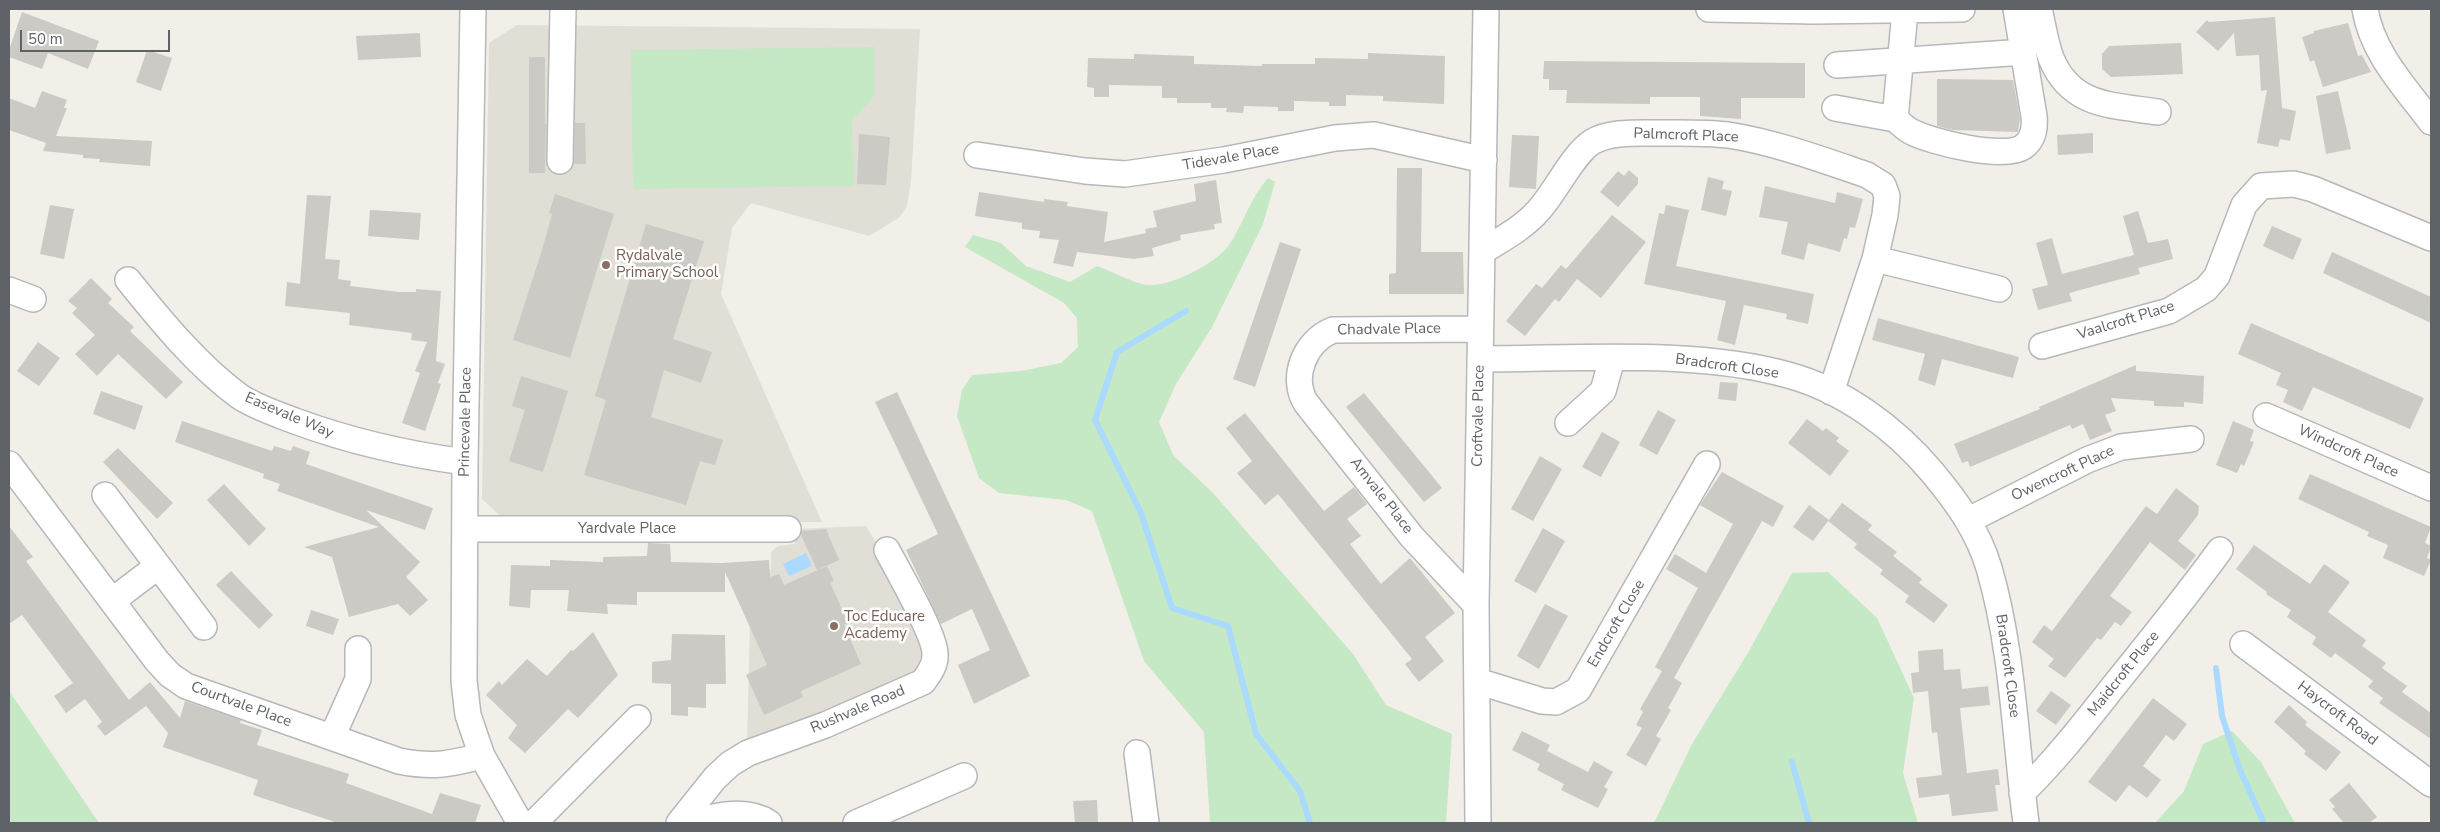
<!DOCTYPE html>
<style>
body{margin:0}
#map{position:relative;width:2440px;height:832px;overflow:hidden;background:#f1efe8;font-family:"Nunito Sans",sans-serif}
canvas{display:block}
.frame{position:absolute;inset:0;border:10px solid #5f6368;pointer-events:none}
.scale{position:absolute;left:20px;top:30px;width:150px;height:22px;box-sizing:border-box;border:2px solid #5f6368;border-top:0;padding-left:6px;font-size:15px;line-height:18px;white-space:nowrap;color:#5f6368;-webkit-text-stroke:4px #fff;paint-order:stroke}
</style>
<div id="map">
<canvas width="2440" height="832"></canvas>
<div class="frame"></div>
<div class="scale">50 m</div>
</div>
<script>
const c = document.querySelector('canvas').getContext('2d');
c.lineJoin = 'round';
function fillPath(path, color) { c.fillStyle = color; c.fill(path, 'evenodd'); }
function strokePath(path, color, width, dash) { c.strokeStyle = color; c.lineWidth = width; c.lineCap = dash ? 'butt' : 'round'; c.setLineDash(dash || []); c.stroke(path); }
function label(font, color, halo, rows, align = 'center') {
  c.font = font + ' "Nunito Sans",sans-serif'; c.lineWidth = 5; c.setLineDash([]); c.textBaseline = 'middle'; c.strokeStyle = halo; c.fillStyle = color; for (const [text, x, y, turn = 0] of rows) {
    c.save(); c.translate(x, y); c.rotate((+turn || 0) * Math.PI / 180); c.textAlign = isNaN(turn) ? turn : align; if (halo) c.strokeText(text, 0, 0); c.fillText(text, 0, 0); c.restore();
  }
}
const education = new Path2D(`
 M517,25L920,29L911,181L907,206L900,217L869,236L751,203L732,228L721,294L822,522H507L482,499L489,43Z
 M866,526L885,557L926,641L923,663L915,672L747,747L751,580L758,571L771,570V552L778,546L795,544V529Z`);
const green = new Path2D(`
 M875,47V95L852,120L854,186L633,189L631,50Z
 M1268,178L1275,182L1263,224L1212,327L1176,384L1159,422L1173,455L1213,493L1353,654L1386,705L1452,734L1446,823H1210L1204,732L1144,661L1092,511L1066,500L999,493L979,478L957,416L962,390L972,375L1021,371L1061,363L1078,347L1077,318L1064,303L965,247L973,235L1001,243L1026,266L1070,282L1097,266C1111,271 1138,286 1152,285C1174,285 1216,263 1229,245C1244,223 1250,198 1268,178Z
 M1828,572L1877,618L1914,698L1903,773L1918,823H1654L1692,744L1749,651L1792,573Z
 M9,690L12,695L99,823H9Z
 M2232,731L2261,762L2295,823H2155L2184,791L2203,744Z`);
const water = new Path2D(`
 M806,553L812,566L789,576L783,564Z`);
const stream = new Path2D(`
 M1186,311L1117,352L1095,420L1141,513L1172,608L1228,626L1256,734L1300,791L1310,823
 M2216,668L2222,716L2240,770L2264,823
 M1792,762L1809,823`);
const building = new Path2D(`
 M22,12L99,41L88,69L48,53L42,69L9,57V50Z
 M2275,17L2282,108L2296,111L2290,141L2280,139L2278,147L2257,143L2267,90L2261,91L2259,55L2236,56L2234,33L2218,51L2196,32L2207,20L2209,22Z
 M2348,23L2358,56L2362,55L2371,72L2323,87L2314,60L2310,62L2302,37L2314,33V31Z
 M420,33L421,57L358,60L356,36Z
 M2181,43L2183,74L2111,77L2102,69V54L2109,46Z
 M147,50L172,58L161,91L136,82Z
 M1368,53L1445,56L1444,104L1383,101V96L1346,95V106H1329V102L1294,101V111H1278V107L1244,106L1243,113L1226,112L1227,108H1211V103H1177V98H1162V86L1109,85V97H1094V88L1087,87L1088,58L1134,59V54L1194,56V64L1262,66V64H1315V58L1368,59Z
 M529,57H545V124H546L545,173H529Z
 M1544,61L1805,63V98H1741V119L1700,116V97H1650V104L1566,103L1567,90H1549V79H1543Z
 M1937,79L2013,80L2020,118L2018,132L1953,130L1937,126Z
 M42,91L67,100L64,108H67L56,136L152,141L150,166L99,162L100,159L83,158V155L43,151L46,143L9,130V98L35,108Z
 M2338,91L2351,149L2326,154L2316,96Z
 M575,123H585L586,164H574Z
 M2093,133V153L2058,155L2057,135Z
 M859,134L890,137L886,185L857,184Z
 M1512,135L1539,136L1536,189L1509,187Z
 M1397,168H1422L1421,252H1463L1464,294H1389V274L1396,273Z
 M1629,170L1638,178V184L1618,207L1600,192L1618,171L1624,176Z
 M1708,177L1724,181L1722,189L1732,191L1726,216L1701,210Z
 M1216,180L1222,223L1214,224L1215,229L1180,235L1181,240L1152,248L1154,256L1134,259L1077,252L1073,267L1053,263L1059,240L1039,238L1040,231L1022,229V223L975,216L979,192L1044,202V199L1068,202L1067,206L1108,212L1104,242L1146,233L1145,229L1157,227L1153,211L1196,201L1194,184Z
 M1765,186L1835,203L1837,192L1863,199L1855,228L1850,227L1847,239L1844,238L1840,252L1808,243L1804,260L1781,254L1788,222L1759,217Z
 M555,194L614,214L570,358L513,340L542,250L552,214L549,213Z
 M307,195L331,196L325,259L340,260L338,279L351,281L350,286L399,292H416V289L441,291L436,361L445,364L438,383L441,384L425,431L402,423L420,373L415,371L427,342L411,340L412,333L349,325L350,313L285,306L287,282L300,284Z
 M50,205L74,209L64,259L40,254Z
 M1666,205L1689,210L1676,266L1814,294L1808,324L1786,319L1787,314L1744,305L1735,345L1717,340L1726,301L1644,284L1659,213L1664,214Z
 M370,210L421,213L419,240L368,236Z
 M2138,211L2148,243L2168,239L2173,259L2138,268L2140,274L2069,293L2072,301L2038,310L2032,289L2048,285L2036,243L2052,238L2062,274L2134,255L2136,262L2123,216Z
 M1612,215L1646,242L1601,298L1577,279L1559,302L1555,299L1525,336L1506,321L1536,284L1542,288L1561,265L1566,269Z
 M646,224L704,241L673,339L712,352L701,383L664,370L651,417L723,440L715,465L700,461L686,505L584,475L606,400L595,396Z
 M2272,226L2302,239L2293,260L2263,246Z
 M1280,242L1301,249L1255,387L1233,379Z
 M2332,252L2431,297V323L2323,273Z
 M91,278L112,299L108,303L134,327L130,331L183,382L166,399L118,354L97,376L75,354L95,335L72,313L77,308L68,301Z
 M1878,318L2019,357L2013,378L1942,359L1935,386L1918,380L1925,354L1872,340Z
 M2251,323L2424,398L2410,429L2313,387L2302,411L2283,402L2288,390L2276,385L2281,373L2238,354Z
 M38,342L60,358L39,386L17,371Z
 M2136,365V371L2204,376L2203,404L2184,402V407L2154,406V401L2111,398L2116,411L2105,415L2112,431L2090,440L2083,424L2072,429L2070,425L1970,467L1968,461L1962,463L1954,444L2040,409L2039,407Z
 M521,376L568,391L543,472L509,461L525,410L512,406Z
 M1720,382L1738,383L1736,401L1718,399Z
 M101,391L143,406L135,430L93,414Z
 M897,392L1030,676L974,704L958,665L990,650L972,609L941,624L906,550L938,534L875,402Z
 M1364,393L1442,488L1424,502L1346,407Z
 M1658,410L1676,420L1657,455L1639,445Z
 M1245,413L1324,511L1354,487L1367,504L1347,519L1361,536L1350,544L1381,584L1410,558L1455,613L1425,637L1444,661L1419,682L1405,664L1412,659L1278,494L1265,505L1237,473L1252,461L1226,428Z
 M1807,419L1823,431L1826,428L1839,438L1836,441L1849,451L1830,476L1788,443Z
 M182,421L272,451L274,446L291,451L293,446L310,452L306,464L433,508L425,530L366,510L420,562L406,577L428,600L410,616L398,604L349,617L332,557L304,547L379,527L277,491L280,484L263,478L264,474L175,442Z
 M2233,421L2254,430L2250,441L2254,442L2244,466L2241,464L2237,473L2216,465Z
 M1602,432L1620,442L1601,477L1582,467Z
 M118,448L173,503L157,519L103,462Z
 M1540,456L1562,469L1533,521L1511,509Z
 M1722,472L1784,506L1773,527L1762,521L1674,678L1682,683L1668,708L1671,710L1656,736L1661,739L1646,766L1626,755L1642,728L1636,725L1643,712L1640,709L1662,671L1655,667L1698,588L1666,569L1675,554L1706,573L1733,524L1700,505Z
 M2310,474L2431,527L2425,543L2431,546L2427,558L2431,560L2424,576L2383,558L2388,545L2367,536L2369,532L2298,499Z
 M224,484L266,529L249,546L207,500Z
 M2176,488L2199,506L2198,515L2178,541L2196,555L2185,570L2150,542L2110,596L2132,612L2121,626L2115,622L2101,640L2097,638L2065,678L2048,666L2054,659L2032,642L2044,625L2052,631L2146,506L2157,514Z
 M1842,503L1872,525L1868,530L1897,552L1893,556L1922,579L1919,583L1948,605L1934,623L1905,602L1909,596L1880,574L1883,570L1854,548L1857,544L1828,521L1813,541L1793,527L1809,505L1829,520Z
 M9,526L33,557L26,561L129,700L150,682L180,718L185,701L241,720L240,723L262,730L257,745L349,774L346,783L432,814L440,793L481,805L475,823H338L253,795L258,780L163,747L168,733L146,706L105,736L97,726L102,722L85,699L66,713L54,696L73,683L22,615L9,624Z
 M1543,528L1565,541L1536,593L1514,581Z
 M826,529L839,560L817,570L801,535L802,531Z
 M648,543L670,544L671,562L722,563L769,560L770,577L779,574L784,585L827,566L834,581L830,582L848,623L844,625L861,664L801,691L803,697L764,715L746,675L767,665L725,572V592H637V605L607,604L608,614L567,611L569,590H531L530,608L509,606L511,565L550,566V560L603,562V557L647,556Z
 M2254,545L2310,584L2324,564L2350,582L2328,612L2366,640L2362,646L2386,663L2382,668L2407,686L2402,692L2431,713V739L2379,703L2383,698L2368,687L2373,681L2335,653L2331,658L2312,644L2316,637L2287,617L2291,610L2266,594L2267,592L2236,569Z
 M231,571L273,615L259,629L216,585Z
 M1545,604L1568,616L1539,669L1517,656Z
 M311,610L339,619L333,635L306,626Z
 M593,632L618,675L578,718L568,709L525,753L508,738L517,725L486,695L499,681L502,685L527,659L547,676L571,650L573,651Z
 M672,634L725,635L726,684H706V708L688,707V716L671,715V684L652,683V662L671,660Z
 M1943,649L1944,670L1960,669L1962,689L1988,686L1990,705L1960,708L1967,773L1998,769L2000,785H1995L1998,811L1952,816L1949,794L1919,798L1916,778L1942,775L1937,732L1932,733L1928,691L1913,693L1911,673L1919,672L1918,651Z
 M2051,691L2071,705L2056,725L2036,711Z
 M2153,698L2187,724L2174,741L2166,735L2143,766L2161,780L2147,798L2129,785L2116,802L2088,782Z
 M2289,705L2307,722L2305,725L2341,752L2326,771L2304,754L2306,751L2274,722Z
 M1522,731L1550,745L1547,751L1588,772L1594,761L1613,772L1604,787L1608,789L1598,808L1561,790L1564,784L1537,770L1540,764L1512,750Z
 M2349,783L2377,817L2369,823H2344L2332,809L2335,807L2329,800Z
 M1097,800L1098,823H1075L1073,801Z`);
const minor = new Path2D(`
 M473,9L465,462L464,681L468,715L482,756L520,823
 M1709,9L1814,11L1962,9
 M2039,9C2043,25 2045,42 2051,58C2071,107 2112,105 2158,112
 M2365,9C2372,53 2405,87 2431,122
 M1905,11L1895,119C1900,123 1905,128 1910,131C1930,142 2004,160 2023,147C2034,139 2035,128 2034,116L2016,9
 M1837,65L2024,52
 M1835,108L1895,119
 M977,155L1085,171L1125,174L1224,160L1335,138L1374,135L1484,160
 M560,161L563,9
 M1483,251C1502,239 1523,228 1538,211C1555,193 1573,154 1592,142C1609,132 1633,133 1652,133C1677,133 1703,132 1728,135C1774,142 1823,160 1867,175L1883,185L1887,196L1885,215L1875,259L1831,392
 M1875,259L1999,289
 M128,280C161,321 197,365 239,396C255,407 277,414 295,421C352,442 405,454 465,462
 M9,290L33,299
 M2042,346L2169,311L2206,289L2217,276L2244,205L2261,186L2294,184L2313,189L2431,238
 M1480,359C1576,359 1696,349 1788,375C1844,390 1896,429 1932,472C1957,502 1978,531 1989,568C2013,650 2015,738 2026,823
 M2266,416L2431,488
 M1568,423L1603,391L1612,359
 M9,464L157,661L170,675L186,686L399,761C434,768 448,764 482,756
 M105,495L204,627
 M1969,520L2087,460L2121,447L2191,439
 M466,529H788
 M112,601L158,566
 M1476,605L1412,537L1306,403C1290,377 1305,341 1333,330L1480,329
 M2243,644L2431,784
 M1477,681L1542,701L1556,702L1578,690L1707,464
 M332,737L358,679V649
 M1137,753L1146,823
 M2022,793C2059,757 2089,717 2121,677C2155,635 2188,594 2220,550
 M534,823L638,718
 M679,823L715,778L730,764L748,753L825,725L923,682C929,674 936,665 935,654C935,634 898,571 887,550
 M688,823C712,817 746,807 769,823
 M856,823L964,776
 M1478,823L1476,605L1486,9`);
const markers = [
 [606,265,5,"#8d6e63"],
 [834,626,5,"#8d6e63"]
];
const streetNames = [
 ["Palmcroft Place",1686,136,2],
 ["Tidevale Place",1231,158,-10],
 ["Vaalcroft Place",2126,321,-17],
 ["Chadvale Place",1389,330,-1],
 ["Bradcroft Close",1727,367,8],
 ["Easevale Way",289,416,23],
 ["Croftvale Place",1479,416,-89],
 ["Princevale Place",466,422,-89],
 ["Windcroft Place",2348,452,24],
 ["Owencroft Place",2063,474,-25],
 ["Amvale Place",1381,496,52],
 ["Yardvale Place",627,529],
 ["Endcroft Close",1617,624,-60],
 ["Bradcroft Close",2007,666,82],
 ["Maidcroft Place",2124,674,-51],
 ["Courtvale Place",241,705,20],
 ["Rushvale Road",858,710,-23],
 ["Haycroft Road",2337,714,37]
];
const educationNames = [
 ["Rydalvale",616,256],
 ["Primary School",616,273],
 ["Toc Educare",844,617],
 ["Academy",844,634]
];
fillPath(education, '#e1ded6');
fillPath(green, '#c5e8c5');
fillPath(water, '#aadaff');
strokePath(stream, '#aadaff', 6);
fillPath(building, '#cccac5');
strokePath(minor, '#b5b8bc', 28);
strokePath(minor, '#fff', 25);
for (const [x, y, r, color] of markers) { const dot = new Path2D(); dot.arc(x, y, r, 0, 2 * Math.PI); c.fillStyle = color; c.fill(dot); strokePath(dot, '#fff', 2); }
label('15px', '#5f6368', '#fff', streetNames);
label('15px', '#785e54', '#fff', educationNames, 'left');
</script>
